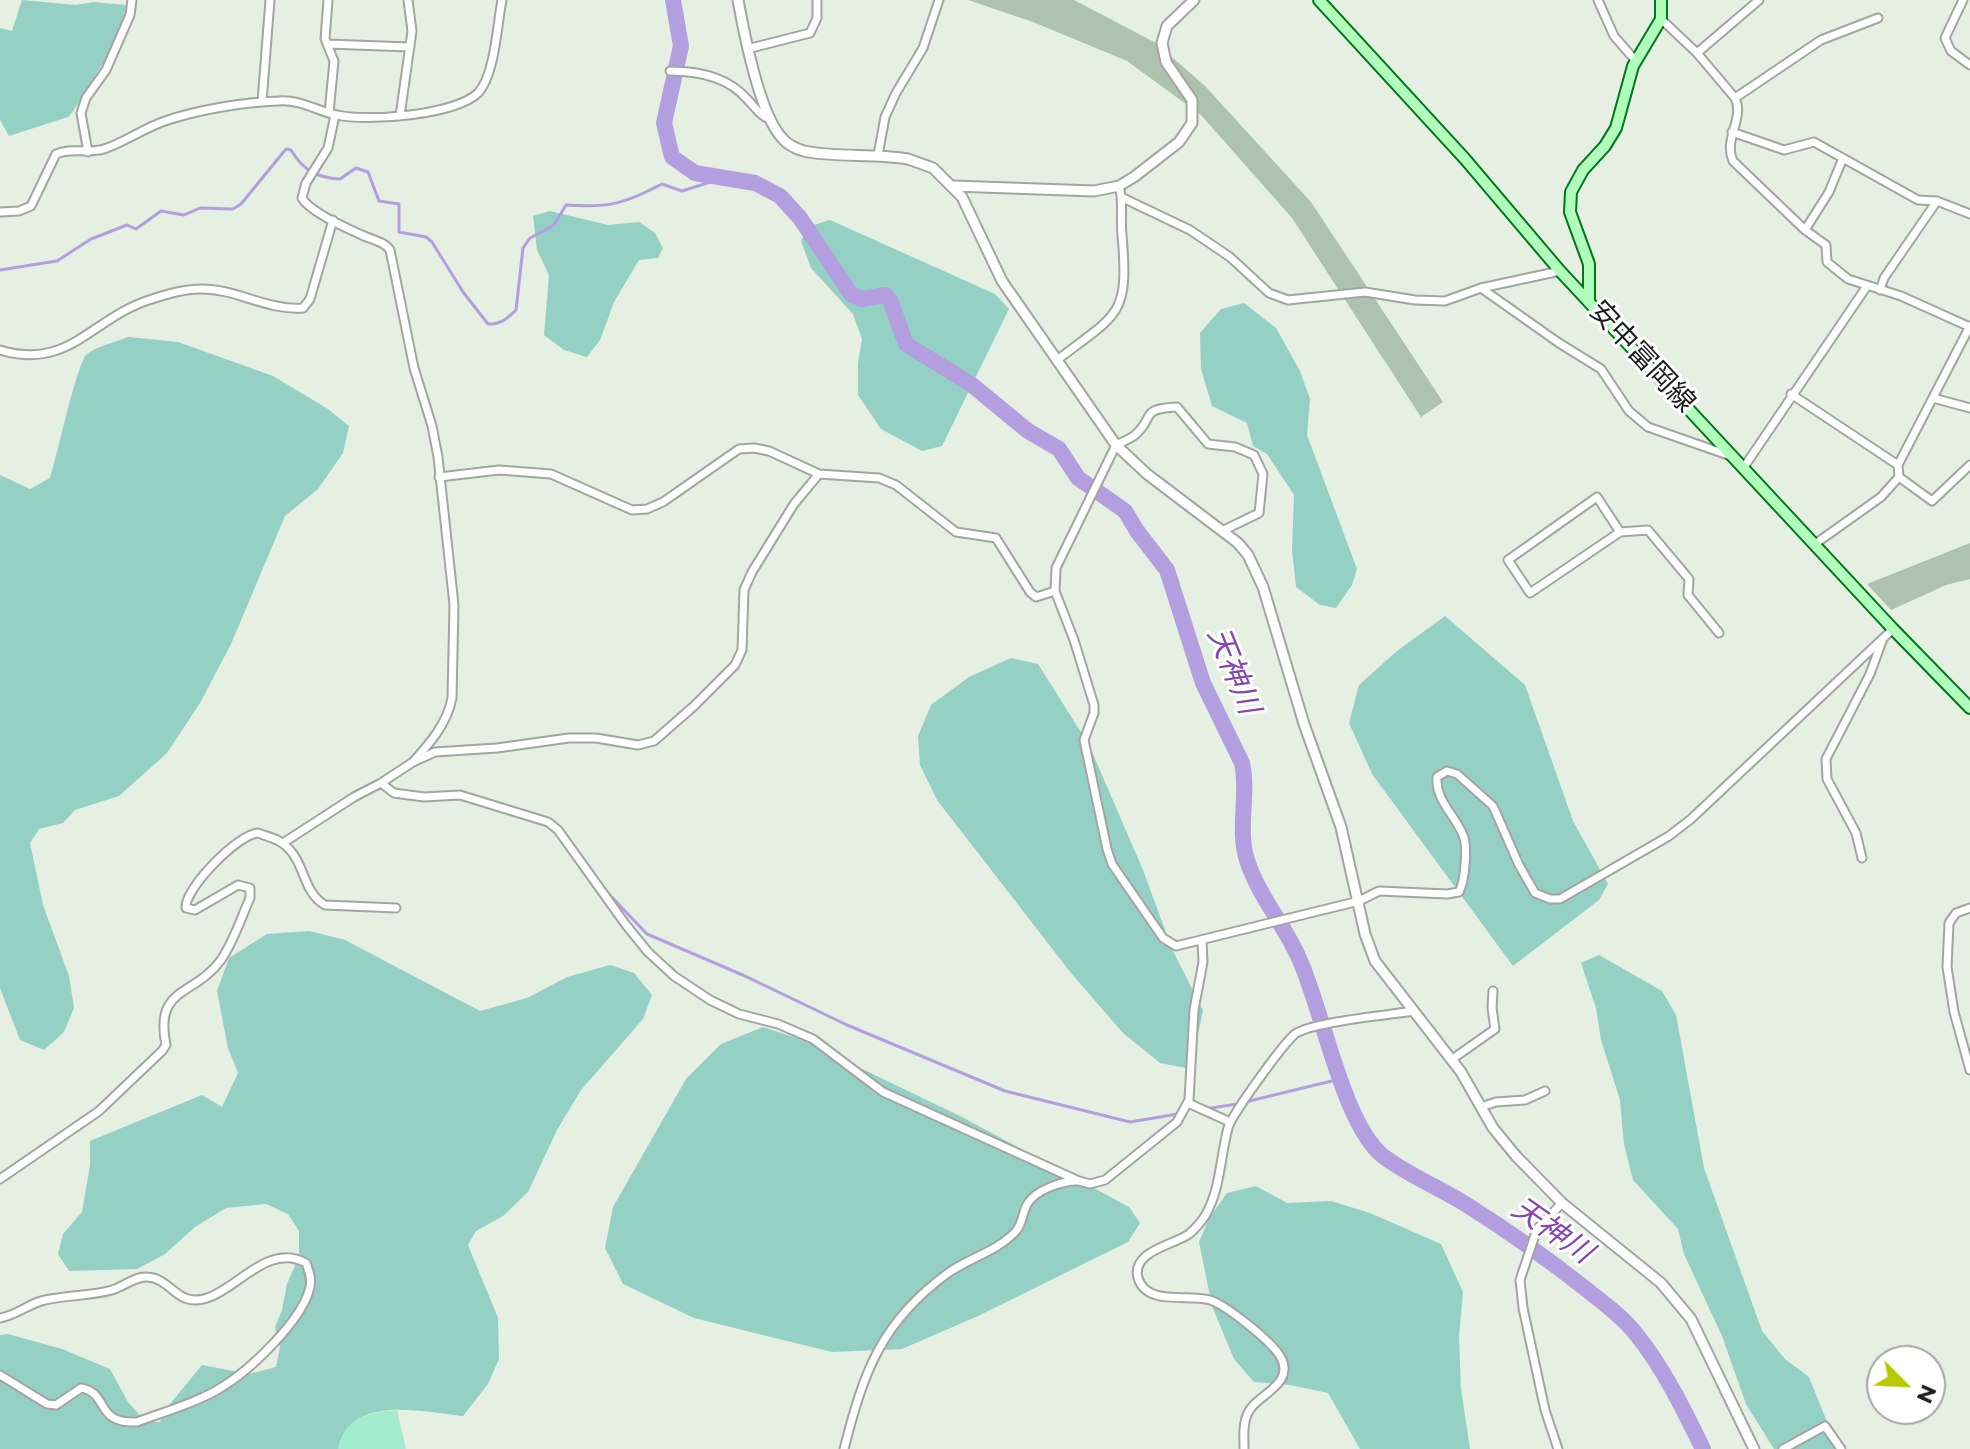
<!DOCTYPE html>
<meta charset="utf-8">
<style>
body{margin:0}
#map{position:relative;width:1970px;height:1449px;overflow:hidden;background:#e5efe2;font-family:Montserrat,sans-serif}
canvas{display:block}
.north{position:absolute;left:1866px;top:1345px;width:80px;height:80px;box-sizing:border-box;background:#fff;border:2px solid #a5a5a5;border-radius:50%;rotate:114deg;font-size:22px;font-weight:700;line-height:32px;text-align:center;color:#1d1d1d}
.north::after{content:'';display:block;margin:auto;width:28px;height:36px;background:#b7c900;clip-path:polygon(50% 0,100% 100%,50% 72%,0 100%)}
</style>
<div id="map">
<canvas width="1970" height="1449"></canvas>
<div class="north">N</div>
</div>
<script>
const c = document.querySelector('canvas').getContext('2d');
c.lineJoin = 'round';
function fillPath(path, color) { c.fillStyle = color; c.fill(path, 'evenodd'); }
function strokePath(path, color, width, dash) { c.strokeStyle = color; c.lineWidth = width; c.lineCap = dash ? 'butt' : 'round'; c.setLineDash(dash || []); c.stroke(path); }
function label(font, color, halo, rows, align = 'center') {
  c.font = font + ' Montserrat,"Noto Sans JP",sans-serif'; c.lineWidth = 6; c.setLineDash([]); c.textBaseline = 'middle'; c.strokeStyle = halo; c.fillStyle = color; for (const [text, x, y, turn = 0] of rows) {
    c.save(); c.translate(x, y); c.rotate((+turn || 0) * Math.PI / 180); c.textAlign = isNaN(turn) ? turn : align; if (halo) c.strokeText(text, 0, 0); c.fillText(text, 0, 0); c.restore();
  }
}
const construction = new Path2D(`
 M968,0H1074L1156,43L1205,86L1311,202L1443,402L1421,417L1292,218L1201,115L1127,61L1033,22Z
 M1970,543V579L1946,585L1891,610L1867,584Z`);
const grass = new Path2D(`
 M397,1410L406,1449H338C345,1417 369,1412 397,1410Z`);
const forest = new Path2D(`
 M22,0L76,5L93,2L126,5C122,35 105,61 89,85C82,96 77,108 68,117L9,136L0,120V28L12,31Z
 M550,211L608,225L639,222L655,233L663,248L658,258L639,260L614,302L600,340L587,357L564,350L544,335L549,275L537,250L533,216Z
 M830,220L995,294L1009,309L942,446L922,451L881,429L858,395V363L862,339L853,314L811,268L801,241L807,227Z
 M1244,303L1276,328L1300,371L1310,399L1307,435L1357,569L1352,585L1336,608L1320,605L1296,587L1292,550L1294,495L1267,454L1253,446L1247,423L1212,406L1201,369L1200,333L1221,309Z
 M128,337L178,342L273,376L328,409L349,426L343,453L318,489L285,516L231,644L200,703L167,753L119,796L75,810L63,823L39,829L30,843L43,905L69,976L74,1008L64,1032L44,1050L20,1040L0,988V475L30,489L50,478C57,457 77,362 87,354C97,346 116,342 128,337Z
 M1445,616L1525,685L1573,821L1608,884L1599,900L1513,966L1372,774L1349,723L1359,685L1397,651Z
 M1011,658L1038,664L1089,745L1143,870L1172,949L1203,1010L1196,1044L1186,1068L1160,1063L1123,1033L1071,973L937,800L920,765L918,736L931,705L969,677Z
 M309,931L345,940L480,1011L527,998L567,977L610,965L634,973L652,995L643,1019L581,1090L557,1130L528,1192L503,1216L476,1231L468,1245L498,1318L499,1359L488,1384L463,1416C422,1412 350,1393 338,1449H0V1335L8,1334L62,1349L110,1369L128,1402L146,1422H160L165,1410L202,1365L249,1374L276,1367L280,1347L275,1327L282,1310L287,1284L299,1256V1231L288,1214L266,1204L226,1208L195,1227L165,1254L137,1269L69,1271L58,1254L63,1234L82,1212L90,1165V1141L202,1095L222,1107L238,1073L228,1048L217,991L229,958L267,934Z
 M1599,955L1662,991L1676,1015L1704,1168L1762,1331L1785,1359L1809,1377L1838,1449H1774L1746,1404L1722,1336L1684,1254L1678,1229L1633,1180L1624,1144L1620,1100L1601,1040L1596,1008L1581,963Z
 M763,1027L800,1039L962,1117L1129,1207L1140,1223L1128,1242L978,1316L902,1349L832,1352L694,1318L623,1284L605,1248L613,1207L686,1079L721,1044Z
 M1256,1186L1287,1203L1331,1201L1370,1213L1441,1244L1463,1292L1459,1336L1461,1389L1470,1449H1360L1328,1393L1290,1385L1254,1382L1234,1359L1212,1306L1199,1242L1209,1218L1227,1193Z`);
const stream = new Path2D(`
 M0,270L57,261L91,239L127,225L136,229L161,211L184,215L200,208L233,209L241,204L286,149L291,150C303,170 317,178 340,179L356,168L368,172L379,201L399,204V232L426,237L432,242L463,292L488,324C501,325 507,318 516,310L523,248L530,238L554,225L566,205C609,208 624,204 662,184L682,191L720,179
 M606,891L647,934L745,976L847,1025L1005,1091L1130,1122L1178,1114
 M1205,1109L1237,1104L1340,1079`);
const river = new Path2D(`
 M673,0L681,46L664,123L672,157L695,173L755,183L780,196L800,218L851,294L861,299L886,295L890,300L906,344L972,385L1028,431L1059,449L1078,478L1125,511L1137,531L1167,570L1203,683L1242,763C1249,795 1237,829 1247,860C1258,895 1283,923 1298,956C1322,1006 1342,1123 1383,1156C1406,1174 1442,1189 1467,1205C1508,1231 1548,1259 1586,1289C1603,1303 1622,1316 1636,1334C1663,1367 1684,1410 1703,1449`);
const minor = new Path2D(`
 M328,0L325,39L334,61L329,113
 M1598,0L1614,36L1635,60
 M1963,0L1945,38L1951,51L1970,65
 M1661,19L1697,53L1735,98C1745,118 1723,139 1733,161L1805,230L1826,245L1827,262L1848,279L1901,296L1970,327
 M327,44L410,47
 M747,49L810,33L817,18V0
 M1697,53L1759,0
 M670,71C699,71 728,77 747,99C756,108 759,115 771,120
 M1735,98L1821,40L1878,18
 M262,102L270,0
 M335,115L328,148L306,183L302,198C310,212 346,228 362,235C372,240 384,241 390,250L414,368L432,426L438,457L454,605L452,698C447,724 430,743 413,762
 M400,116L412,31L408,0
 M1732,132L1784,150L1814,142L1918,200L1937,201
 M88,152L81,113L86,98L106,70L130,15L132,0
 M878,155L885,117L896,93L923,48L939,0
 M1123,198L1190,230L1230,257L1269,293L1288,300L1365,292L1415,300L1445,301L1481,288L1560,271
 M0,212L19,211L31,206L56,154C71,147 88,154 104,149C125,142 144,128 165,121C197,110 244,102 278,101C301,99 316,111 337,115C367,122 455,115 478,93C495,75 497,25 502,0
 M1805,230L1829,192L1843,158
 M1481,288L1559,343L1601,369L1629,411L1648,427L1728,455
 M1880,290L1884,278L1937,201L1970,214
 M0,350C70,371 92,317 152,299C167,294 184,289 200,289C235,288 268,311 303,308L310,299L333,220
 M1057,360C1119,313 1129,316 1122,235C1120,218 1124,202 1119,186
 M1791,394L1898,465
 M1933,398L1970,408
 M1744,467L1867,286
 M439,477L499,470L551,474L632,510L647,509L663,502L739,449L754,448L769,451L819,474L879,478L896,485L956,532L996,538L1030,592L1036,597L1055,591
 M1899,477L1932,501L1970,465
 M1222,531L1259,513L1263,474L1254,455L1235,447L1208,444L1177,407C1138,409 1156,417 1135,435C1130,439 1122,442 1116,445L1056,568L1055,591L1074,640L1094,705V713L1084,740L1107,849L1112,864L1163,938L1176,946L1359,901L1379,891L1447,894L1459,892C1465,881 1468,846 1463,835C1455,815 1435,800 1437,777L1447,771L1457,774L1493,806L1519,865L1535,893L1550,899H1560L1669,836L1691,819L1893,629
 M1620,532L1597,497L1508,560L1530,593L1620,532L1648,530L1689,579L1688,595L1719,633
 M1815,544L1881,497L1899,477L1898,465L1970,326
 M381,783L394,793L424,797L460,795L548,822L558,830L626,925L648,952L674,976L710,1000L739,1014L778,1024L813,1039L883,1092L1079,1181L1090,1184L1105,1180L1177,1122L1189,1100L1194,1010L1203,962L1202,941
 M283,843L354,797L381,783L413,762L435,752L497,748L569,738H596L638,745L654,741L694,706L735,665L742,650L744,590L752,572L794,504L819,474
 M1862,858L1856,833L1827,779L1826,759L1870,674L1882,641
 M1970,908L1956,913L1949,923L1947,967L1954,1012L1970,1070
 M1451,1060L1495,1029L1492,1008L1493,991
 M1188,1103L1230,1122
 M1481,1107L1496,1102L1525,1100L1545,1091
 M0,1179L99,1111L162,1051L166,1045C154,986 194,997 221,960C234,941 241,918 250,898V888L238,885L195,910L186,908C184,889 238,834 258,833C268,837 280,839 287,847C305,863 303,893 325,905L396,908
 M0,1318C18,1315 29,1303 45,1300C67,1295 91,1296 112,1290C123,1287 135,1276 147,1277C172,1278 176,1308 207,1298C237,1289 269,1242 306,1263C309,1271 312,1279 310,1287C303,1320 250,1370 222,1387C201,1401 161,1413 137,1422C94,1424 110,1393 81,1388L56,1405L47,1404L0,1375
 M844,1449C864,1371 881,1322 948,1273C969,1258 998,1251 1016,1231C1023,1223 1022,1212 1028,1203C1036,1190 1062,1181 1077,1181
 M1244,1449C1244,1435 1242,1420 1251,1408C1261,1394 1296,1382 1280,1356C1271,1341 1226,1305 1210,1300C1189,1293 1147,1307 1138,1278C1131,1251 1174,1245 1189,1234C1195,1229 1201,1222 1205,1216C1221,1188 1220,1158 1228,1128C1232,1114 1283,1044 1295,1034C1312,1022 1389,1015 1414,1011
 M1558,1449L1545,1410L1523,1308L1520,1280L1537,1229L1562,1203
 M1783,1449L1825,1426L1841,1449`);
const tertiary = new Path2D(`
 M738,0C744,33 760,116 783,139C788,145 797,149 804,151C834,158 876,153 908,159L933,168L962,197L1002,281L1116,445L1147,474L1238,543L1248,555L1263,587L1304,724L1341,827L1365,934L1375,961L1461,1072L1493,1128L1516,1156L1562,1203L1661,1283L1691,1319L1754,1449
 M954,186L1094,191L1119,186L1134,177L1179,142L1192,123V100L1166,62L1162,43L1167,26L1194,0`);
const secondary = new Path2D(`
 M1319,0L1465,159L1560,271L1893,629L1970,708
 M1589,300V264L1570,212L1571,192L1583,170L1605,146L1616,128L1633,66L1661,19V0`);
const streetNames = [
 ["安中富岡線",1642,357,47]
];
const waterNames = [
 ["天神川",1233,671,68],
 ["天神川",1552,1231,35]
];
fillPath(construction, '#adc3af');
fillPath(grass, '#a4eccf');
fillPath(forest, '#94d0c4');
strokePath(stream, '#b39fdf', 3);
strokePath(river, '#b39fdf', 16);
strokePath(minor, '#a4a4a4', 11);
strokePath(tertiary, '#a4a4a4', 13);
strokePath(secondary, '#007718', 14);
strokePath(minor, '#fff', 7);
strokePath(tertiary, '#fff', 9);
strokePath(secondary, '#b1fdbc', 10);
label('28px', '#1d1d1d', '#fff', streetNames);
label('italic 30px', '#8444b1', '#fff', waterNames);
</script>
